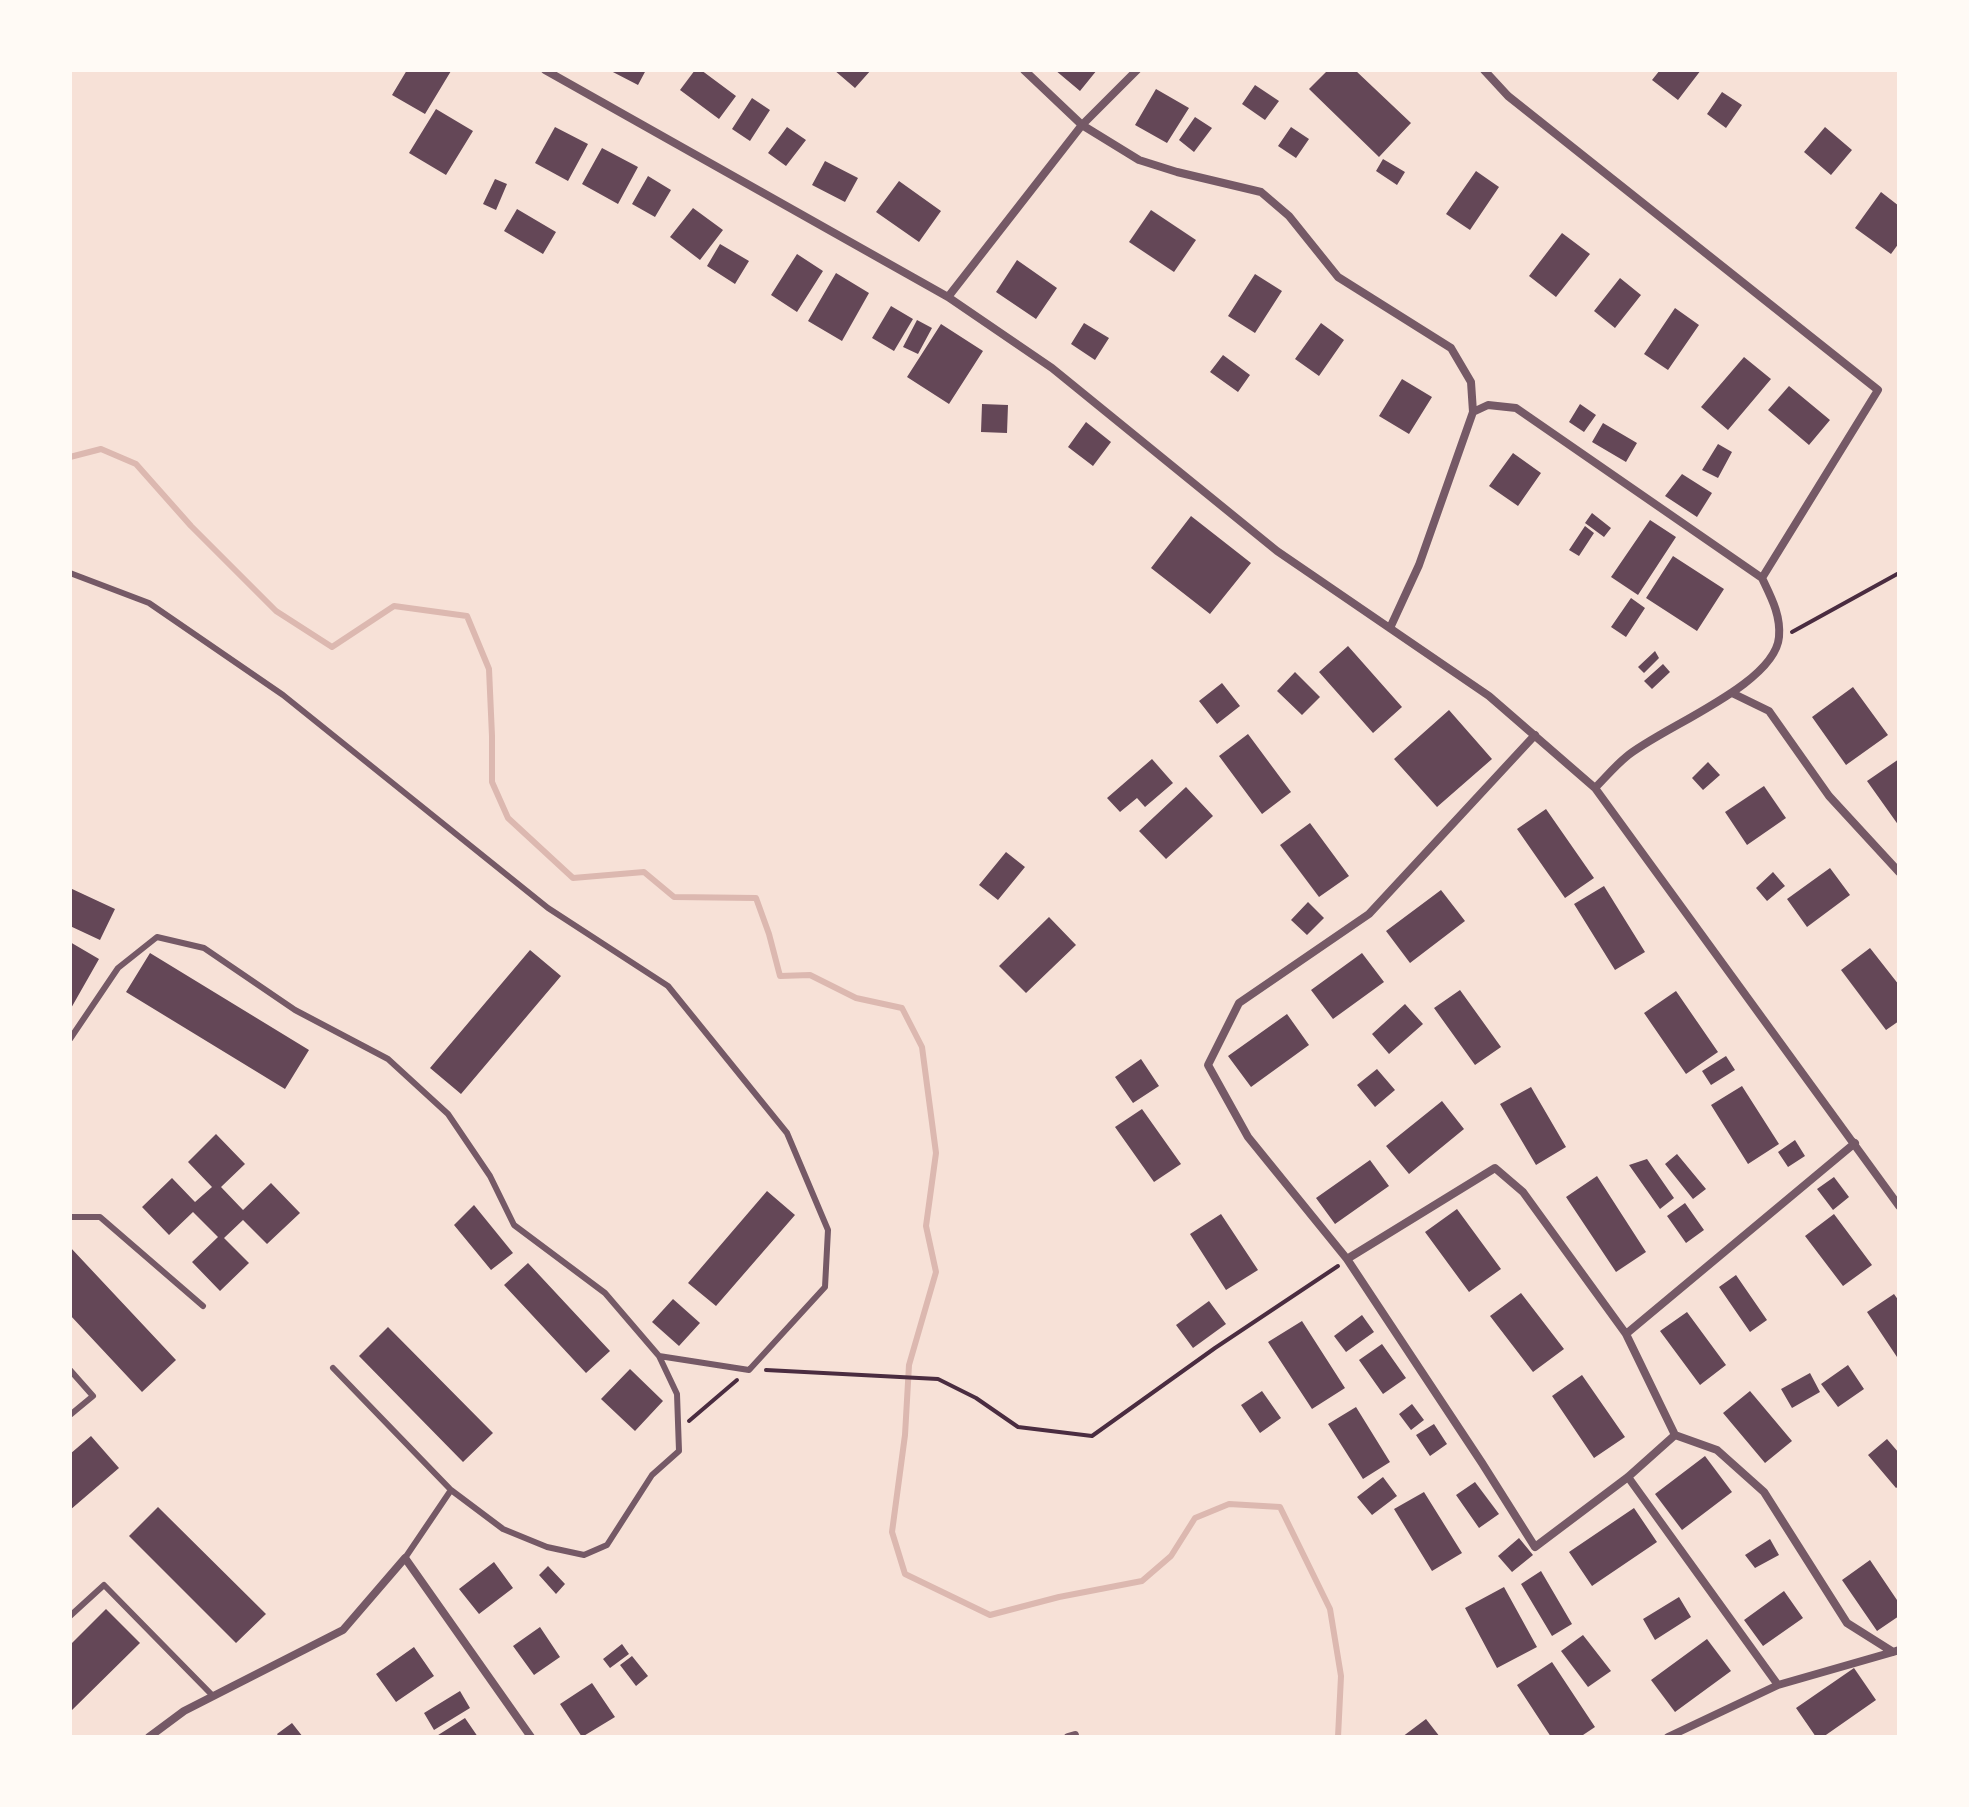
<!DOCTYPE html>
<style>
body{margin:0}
#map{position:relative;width:1969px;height:1807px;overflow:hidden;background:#f7e1d7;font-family:"Exo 2",sans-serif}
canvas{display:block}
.frame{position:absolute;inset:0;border:72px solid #fffaf5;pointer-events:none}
</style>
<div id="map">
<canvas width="1969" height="1807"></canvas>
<div class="frame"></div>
</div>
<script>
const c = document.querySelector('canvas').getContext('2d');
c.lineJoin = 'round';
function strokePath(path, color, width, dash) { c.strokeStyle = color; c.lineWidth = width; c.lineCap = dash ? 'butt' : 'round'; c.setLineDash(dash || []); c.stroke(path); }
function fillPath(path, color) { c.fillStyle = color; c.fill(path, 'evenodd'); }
const stream = new Path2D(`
 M70,457L101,449L136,464L191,526L276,611L332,647L394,606L467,616L489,669L492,736V782L508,818L573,878L644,872L674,897L756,898L769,934L780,976L810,975L856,998L902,1008L922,1047L936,1153L926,1226L936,1272L909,1365L905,1435L892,1532L905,1574L990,1615L1059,1597L1142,1581L1171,1556L1195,1518L1229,1504L1280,1507L1330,1609L1341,1676L1338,1737`);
const building = new Path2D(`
 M407,70L451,71L425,114L392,95Z
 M609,70H646L638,85Z
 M695,70H701L736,96L719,119L680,90Z
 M834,70H871L855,88Z
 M1055,70H1097L1080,91Z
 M1328,70H1355L1411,123L1379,157L1309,89Z
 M1660,70H1701L1678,100L1652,80Z
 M1255,85L1279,101L1265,120L1242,104Z
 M1156,89L1189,108L1167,143L1135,125Z
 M1722,92L1742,105L1726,128L1707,114Z
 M752,98L770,110L750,141L732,129Z
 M436,109L473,131L446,175L409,153Z
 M1195,117L1212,128L1194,152L1179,140Z
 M555,127L588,144L568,181L535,163Z
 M787,127L806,140L786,166L768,153Z
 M1291,127L1309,139L1296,158L1278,146Z
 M1825,127L1852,150L1831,175L1804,152Z
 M602,148L638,167L618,204L582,184Z
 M1383,159L1405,172L1397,185L1376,171Z
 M825,161L858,178L845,202L812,185Z
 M1476,171L1499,187L1470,230L1446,214Z
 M648,176L671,190L655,217L632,204Z
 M495,179L507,184L496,210L483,204Z
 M899,181L941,211L919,242L876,212Z
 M1881,192L1899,206V243L1891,254L1855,228Z
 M693,208L723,230L700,260L670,237Z
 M517,209L556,232L543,254L504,231Z
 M1151,210L1196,240L1174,272L1129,242Z
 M1562,233L1590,254L1556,297L1529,276Z
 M720,244L749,261L735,284L707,266Z
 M797,254L823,271L797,312L771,295Z
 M1017,260L1057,288L1036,319L996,292Z
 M836,273L869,293L842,341L808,321Z
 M1255,274L1282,291L1255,333L1228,316Z
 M1620,278L1641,295L1615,328L1594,311Z
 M891,306L913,319L894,351L872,338Z
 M1675,308L1699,325L1668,370L1644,354Z
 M917,320L932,328L918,354L903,347Z
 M1084,323L1109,338L1095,360L1071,344Z
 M1321,323L1344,340L1319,376L1295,359Z
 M941,324L983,351L949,404L907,377Z
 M1223,355L1250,375L1238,392L1210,372Z
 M1744,357L1771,379L1728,430L1701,407Z
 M1402,379L1432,397L1409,434L1379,416Z
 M1789,386L1830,420L1809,445L1768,410Z
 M982,404L1008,405L1007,433L981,432Z
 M1580,404L1596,415L1584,432L1569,422Z
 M1086,422L1111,442L1093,466L1068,447Z
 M1603,423L1637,443L1626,462L1592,442Z
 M1718,444L1732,452L1718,478L1702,470Z
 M1513,453L1541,473L1518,506L1489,486Z
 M1682,474L1712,493L1697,517L1665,496Z
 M1592,513L1611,528L1604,537L1585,523Z
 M1191,516L1251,563L1210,614L1151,568Z
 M1650,520L1676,537L1638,595L1611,577Z
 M1585,526L1594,533L1579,556L1569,550Z
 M1673,556L1724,589L1697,631L1646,598Z
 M1631,598L1645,608L1626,637L1611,627Z
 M1348,646L1402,707L1373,733L1319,672Z
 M1655,651L1659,658L1644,673L1638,667Z
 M1663,664L1670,672L1652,689L1644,681Z
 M1295,672L1320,697L1302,715L1277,691Z
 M1222,683L1240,706L1217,724L1199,701Z
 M1853,687L1888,735L1846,765L1812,717Z
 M1449,710L1492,759L1437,807L1394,759Z
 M1248,734L1291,792L1262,814L1219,756Z
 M1152,759L1173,783L1145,807L1137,798L1120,812L1107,798Z
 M1899,759V826L1867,781Z
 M1708,762L1720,775L1703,790L1692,778Z
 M1764,786L1786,818L1747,845L1725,812Z
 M1186,787L1213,816L1166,859L1139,831Z
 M1546,809L1594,878L1565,898L1517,829Z
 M1310,823L1349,876L1319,897L1280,845Z
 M1006,852L1025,867L998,900L979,885Z
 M1830,868L1850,895L1807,927L1787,899Z
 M1773,872L1785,886L1767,901L1756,888Z
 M1604,886L1645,952L1615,970L1574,904Z
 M70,888L115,909L100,940L70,926Z
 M1441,890L1465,921L1410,963L1386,931Z
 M1308,902L1324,918L1307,935L1291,920Z
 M1049,917L1076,945L1026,993L999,966Z
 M70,942L99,959L70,1010Z
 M1870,948L1899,985V1021L1886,1030L1841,970Z
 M530,950L561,976L461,1094L430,1068Z
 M150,953L309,1050L285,1089L126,992Z
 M1362,953L1384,982L1333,1019L1311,990Z
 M1460,990L1501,1047L1475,1065L1434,1008Z
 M1676,991L1718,1052L1686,1074L1644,1013Z
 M1405,1004L1423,1024L1389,1054L1372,1034Z
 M1287,1014L1309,1045L1251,1087L1228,1056Z
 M1726,1056L1735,1070L1711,1085L1702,1071Z
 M1141,1059L1159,1086L1133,1103L1115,1077Z
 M1377,1069L1395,1090L1375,1107L1357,1085Z
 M1742,1086L1779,1144L1748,1164L1711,1105Z
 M1531,1087L1566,1147L1536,1165L1500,1104Z
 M1442,1101L1464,1129L1409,1174L1386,1146Z
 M1142,1109L1181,1164L1154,1182L1115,1127Z
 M216,1134L245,1164L221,1187L243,1210L271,1183L300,1213L267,1244L243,1220L224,1238L249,1263L220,1291L192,1262L218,1237L193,1212L169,1235L142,1207L172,1178L195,1202L212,1187L188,1162Z
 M1795,1140L1805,1156L1788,1167L1778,1152Z
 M1677,1154L1706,1189L1693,1199L1665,1164Z
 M1647,1159L1674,1198L1660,1209L1629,1165Z
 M1370,1160L1389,1186L1335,1224L1316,1198Z
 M1597,1176L1646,1252L1616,1272L1566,1197Z
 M1834,1177L1849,1197L1833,1210L1817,1189Z
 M767,1191L795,1215L716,1306L688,1283Z
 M1685,1203L1704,1230L1686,1243L1667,1216Z
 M474,1205L513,1253L491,1270L454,1225Z
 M1457,1209L1501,1269L1469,1292L1425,1232Z
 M1221,1214L1258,1270L1226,1290L1190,1234Z
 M1834,1214L1872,1265L1843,1286L1805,1236Z
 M70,1247L176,1360L142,1392L70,1315Z
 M528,1263L610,1351L586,1373L504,1285Z
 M1736,1275L1767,1320L1750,1332L1719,1287Z
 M1521,1293L1564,1349L1533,1372L1490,1316Z
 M1894,1294L1899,1301V1360L1867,1312Z
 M673,1299L700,1323L679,1346L652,1322Z
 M1209,1301L1226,1324L1193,1348L1176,1325Z
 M1687,1312L1726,1365L1700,1385L1660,1331Z
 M1362,1315L1374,1332L1346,1352L1334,1336Z
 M1302,1321L1345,1388L1312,1409L1268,1342Z
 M388,1327L493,1433L463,1462L359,1356Z
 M1382,1344L1406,1378L1383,1394L1359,1360Z
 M1848,1365L1864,1389L1838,1407L1821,1384Z
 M630,1369L663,1401L635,1431L601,1399Z
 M1810,1373L1820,1392L1792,1408L1781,1389Z
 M1582,1375L1625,1437L1594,1458L1552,1396Z
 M1262,1391L1281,1418L1260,1433L1241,1405Z
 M1750,1391L1792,1441L1765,1463L1723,1413Z
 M1412,1404L1424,1420L1411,1430L1399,1414Z
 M1356,1407L1390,1462L1363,1479L1328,1424Z
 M1434,1424L1447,1444L1430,1456L1416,1435Z
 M91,1436L119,1468L70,1510V1454Z
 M1887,1439L1899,1453V1486L1896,1488L1868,1455Z
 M1705,1456L1732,1492L1682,1530L1655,1494Z
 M1383,1477L1397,1496L1372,1515L1357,1497Z
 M1475,1482L1499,1514L1479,1528L1456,1495Z
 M1424,1492L1462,1553L1432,1571L1394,1509Z
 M158,1507L266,1614L236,1643L129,1536Z
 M1634,1508L1657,1542L1592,1586L1569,1552Z
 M1519,1538L1533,1555L1512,1572L1498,1556Z
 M1770,1539L1779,1555L1755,1568L1745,1555Z
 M1870,1560L1899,1603V1616L1877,1631L1842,1580Z
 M494,1562L513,1588L479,1614L459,1589Z
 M548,1566L565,1584L556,1594L539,1575Z
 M1541,1571L1572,1624L1552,1636L1521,1584Z
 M1504,1587L1537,1647L1497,1668L1465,1608Z
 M1784,1591L1803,1618L1763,1646L1744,1620Z
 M1679,1597L1691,1617L1655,1640L1643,1619Z
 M106,1609L140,1643L70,1712V1645Z
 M540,1627L560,1657L534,1675L513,1646Z
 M1583,1635L1611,1671L1588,1687L1561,1651Z
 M1707,1639L1731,1671L1675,1712L1651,1680Z
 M622,1644L629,1654L610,1668L603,1659Z
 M414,1647L434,1676L396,1702L376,1674Z
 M632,1656L648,1676L636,1686L620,1665Z
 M1552,1662L1595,1727L1580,1737H1551L1517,1685Z
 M1854,1668L1876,1700L1823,1737H1816L1796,1708Z
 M592,1683L615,1717L582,1737L560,1704Z
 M460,1691L470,1708L434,1730L424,1713Z
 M465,1718L478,1737H435Z
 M1426,1719L1440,1737H1402Z
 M292,1723L303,1737H279L277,1734Z`);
const path = new Path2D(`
 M1792,632L1899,573
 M766,1370L938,1379L976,1398L1018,1427L1092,1436L1215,1348L1338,1266
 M689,1421L737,1380`);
const service = new Path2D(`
 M70,573L149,603L283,695L548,908L668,986L787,1133L828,1230L825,1287L749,1370L659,1356
 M70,1039L118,968L157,937L204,948L295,1010L388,1059L448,1114L490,1176L514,1225L605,1293L659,1356L677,1394L679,1451L652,1475L607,1545L584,1555L547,1547L503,1529L451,1490L405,1558
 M70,1217H100L203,1306
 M333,1368L451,1490
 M70,1370L93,1396L70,1415
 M70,1616L104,1585L213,1696`);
const minor = new Path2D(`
 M545,70L948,297L1052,368L1277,551L1489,696L1595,788L1899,1206
 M1024,70L1082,125L1139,160L1177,172L1261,192L1289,216L1338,277L1451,348L1471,382L1473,412L1488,405L1516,408L1762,578C1771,597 1781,615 1779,637C1775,685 1660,728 1626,757C1615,766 1605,778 1595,788
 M1484,70L1508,96L1878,390L1762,578
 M948,297L1082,125L1137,70
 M1390,628L1419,565L1473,412
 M1732,693L1769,711L1829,796L1899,872
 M1347,1259L1495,1168L1523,1192L1626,1334L1675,1435L1628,1477L1535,1547L1482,1463L1347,1259L1248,1137L1208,1065L1239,1003L1369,914L1535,735
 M1626,1334L1855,1143
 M1675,1435L1717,1450L1764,1492L1847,1623L1893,1652L1899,1650
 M1628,1477L1778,1685L1893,1652
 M149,1737L184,1711L343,1630L405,1558L531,1737
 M1068,1737L1075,1735
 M1668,1737L1778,1685`);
strokePath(stream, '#dcb8b0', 6);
fillPath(building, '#644757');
strokePath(path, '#4a2c40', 4);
strokePath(service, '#755966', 6);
strokePath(minor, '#755966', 8);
</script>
